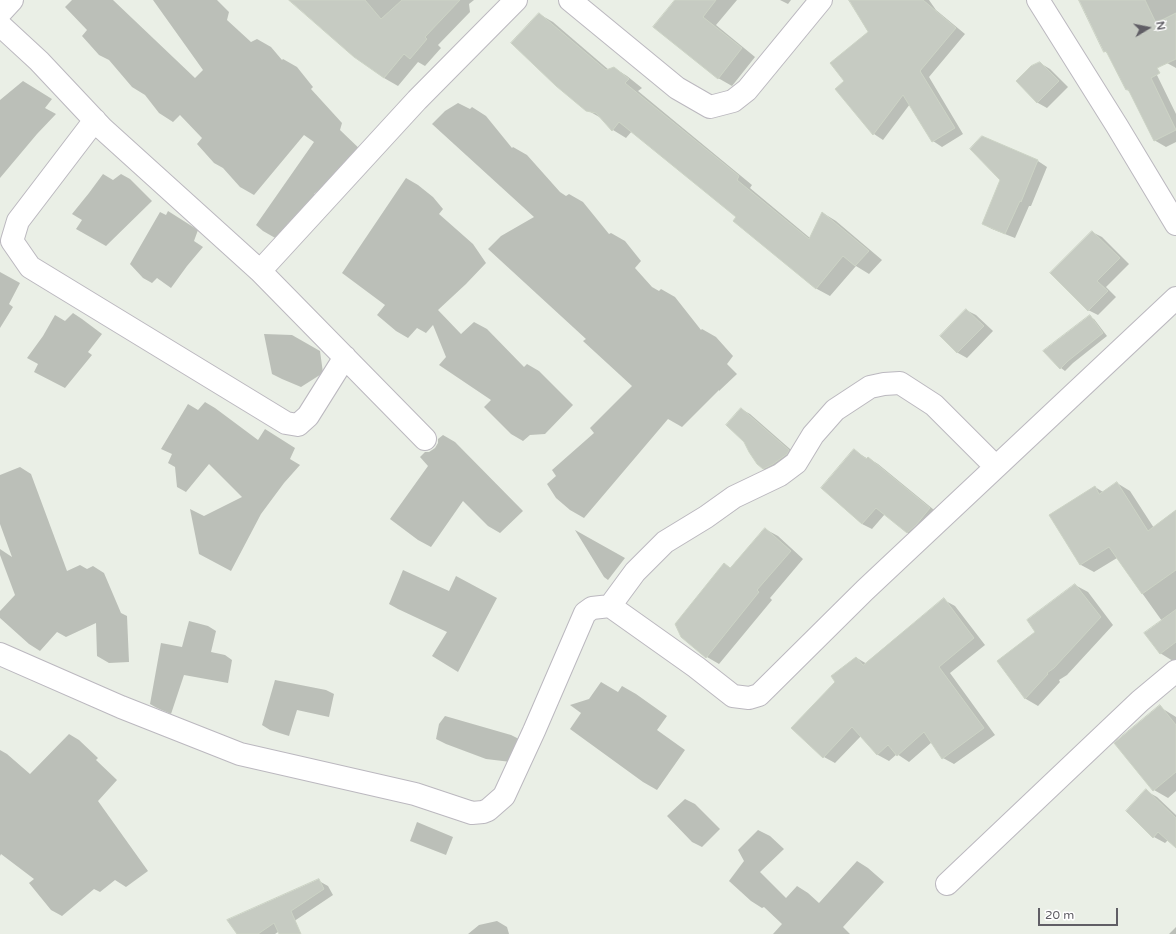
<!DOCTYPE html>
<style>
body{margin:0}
#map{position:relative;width:1176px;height:934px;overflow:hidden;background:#eaefe6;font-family:"Varela Round",sans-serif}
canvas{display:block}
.north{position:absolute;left:1128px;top:8px;width:40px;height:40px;-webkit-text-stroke:3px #fff;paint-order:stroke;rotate:80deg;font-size:11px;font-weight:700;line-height:16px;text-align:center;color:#605e65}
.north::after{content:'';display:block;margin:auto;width:14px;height:18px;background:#605e65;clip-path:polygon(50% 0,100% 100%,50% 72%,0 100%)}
.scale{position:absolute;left:1038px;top:908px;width:80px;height:18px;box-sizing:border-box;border:2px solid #605e65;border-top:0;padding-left:5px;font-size:12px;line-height:14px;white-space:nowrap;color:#605e65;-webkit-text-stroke:3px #fff;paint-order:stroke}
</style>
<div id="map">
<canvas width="1176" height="934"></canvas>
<div class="north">N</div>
<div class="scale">20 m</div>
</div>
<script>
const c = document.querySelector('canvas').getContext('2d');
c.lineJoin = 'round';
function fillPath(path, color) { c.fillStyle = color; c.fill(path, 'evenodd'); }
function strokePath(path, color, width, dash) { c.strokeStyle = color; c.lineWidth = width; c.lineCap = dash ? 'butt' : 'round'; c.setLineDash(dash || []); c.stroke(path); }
const shadow = new Path2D(`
 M72,0H113L195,78L203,70L153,0H217L229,12L227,20L251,42L257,39L271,47L282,60L283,59L297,67L313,87L311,89L342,123L340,130L364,153L314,194L319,199L277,239L263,231L256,225L314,142L304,135L254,195L240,187L223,168L214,163L197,144L202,138L180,115L173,122L159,113L145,95L132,87L109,60L99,55L82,36L87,30L65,7Z
 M308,0H474L469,4L470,12L438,45L441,48L425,66L418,62L398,86L384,78Z
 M676,0H737L716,25L755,57L732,86L718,78Z
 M780,0H791L788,4Z
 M850,0H929L936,10L965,34L929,77L963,134L942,147L933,141L910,104L883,140L874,134L846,81L870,32Z
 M1089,0H1176V68L1167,63L1133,26L1176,114V142L1166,147L1154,140L1130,92L1127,90L1109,54L1104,51Z
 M539,14L553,22L609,70L614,68L627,76L642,88L638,91L752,185L750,188L810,238L823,213L836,221L882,260L869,274L856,266L830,296L817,289L734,221L737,217L632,131L626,138L613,130L601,118L587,110Z
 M1040,63L1050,69L1068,87L1047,108L1038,103L1017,81Z
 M23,81L52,99L45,108L56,114L37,134L0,178V100Z
 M458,103L470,109L472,107L486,116L512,148L513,147L527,155L560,192L566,196L569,194L583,202L609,234L611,233L625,241L641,261L635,268L652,287L659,291L661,289L675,297L701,330L702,329L716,337L733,356L727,364L737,374L719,391V390L682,427L668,419L584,518L570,510L556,498L547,484L556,476L552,470L594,433L590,428L632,386L583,341L586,339L488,249L501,236L534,217L432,124L445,111Z
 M983,137L1038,161L1047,167L1031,206H1029L1015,238L992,229L983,224L1001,180Z
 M103,174L113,180L121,174L130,179L152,201L106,246L76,229L82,220L72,214L89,193Z
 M406,178L418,185L433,197L443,209L439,214L473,244L486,263L466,284L438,310L461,334L474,322L487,329L524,367L527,364L539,371L573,405L545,434L530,435L523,441L511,434L484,407L491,400L439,365L446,357L433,325L426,333L417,328L408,338L396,331L377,315L385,305L342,273Z
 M168,211L198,230L194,241L203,247L187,266L171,288L157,278L152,283L143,278L130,264L160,212L166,215Z
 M1092,232L1102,237L1129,264L1106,287L1116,297L1098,315L1088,310Z
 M0,272L20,283L9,304L13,307L0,328Z
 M966,310L976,315L993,331L967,358L958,353L941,336Z
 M73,313L82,319L102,334L88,352L92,355L65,388L34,372L38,364L27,358L43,336L55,315L65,321Z
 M1090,317L1094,319L1107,336L1073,363L1065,371L1061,368L1044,351Z
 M264,334L292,335L320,351L323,373L301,387L282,379L272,374Z
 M205,402L215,408L258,440L265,429L295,448L290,459L300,465L284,483L261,514L231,571L199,554L190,509L204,516L242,497L209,464L186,492L177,487L175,467L168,463L172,454L161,449L188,404L198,410Z
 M741,409L750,414L798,456L773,474L763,469Z
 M443,435L455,442L523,511L500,533L488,526L463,501L431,547L418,540L390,519L428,466L420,457L425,452H429L435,448L438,443V439Z
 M855,451L868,459V458L878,464L939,514L917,538L908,533L885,514L872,529L862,524L822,488Z
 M20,467L31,474L67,571L80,565L87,569L93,566L104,573L121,613L127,616L129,662L109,663L97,656L96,623L66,637L57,632L40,651L29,644L0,618V611L15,595L0,555V549L12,557L0,524V475Z
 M1117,483L1130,491L1154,528L1176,521V659L1173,661L1160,653L1162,621L1117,558L1094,572L1081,565L1050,515L1095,487L1103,492Z
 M765,529L778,536L803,559L770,598L772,600L719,664L707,657L724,564L731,568Z
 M575,530L625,558L608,580L604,577Z
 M403,570L449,591L456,576L497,598L458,672L432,656L447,632L398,609L389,604Z
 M1075,585L1088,592L1113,625L1067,675L1059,680L1060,682L1038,706L1026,699L998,661L1036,633Z
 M944,600L955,606L985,645L950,673L995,735L954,764L943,758L932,742L909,762L897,754L889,761L878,755L861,736L835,763L824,757L837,682L857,658L867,664Z
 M189,621L208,626L216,631L211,652L225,655L232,660L228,683L184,675L171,714L157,708L150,704L161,643L182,647Z
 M275,680L326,690L334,694L329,717L297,710L289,736L270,730L262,725Z
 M601,682L618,692L622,686L636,694L667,716L657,730L685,750L657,790L643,782L570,729L581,713L570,705L589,699Z
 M1160,707L1176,717V791L1168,798L1154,790Z
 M445,716L511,735L521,740L511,762L486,759L446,744L436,739L439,724Z
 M69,734L79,740L98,758L96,760L117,780L98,801L148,871L126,887L115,880L100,892L94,889L62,916L51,910L29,883L34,879L1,854L0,856V750L7,754L30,774Z
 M1146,791L1157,797L1176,815V847L1168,840L1165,843L1154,837L1127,811Z
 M685,799L695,804L720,829L702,847L692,842L667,816Z
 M417,822L453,837L446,855L410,841Z
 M758,830L770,836L784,849L760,872L786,898L797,886L808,893L819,903L857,861L868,868L884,882L843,927L850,934H773L782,924L764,907L762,908L751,901L729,881L744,861L738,850Z
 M319,881L328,886L333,895L275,934H238Z
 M497,921L507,927L509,934H468L479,925Z
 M1176,927V934H1169Z`);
const building = new Path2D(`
 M289,0H365L381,19L402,0H460L425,37L427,39L410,59L404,54L384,78L354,57Z
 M675,0H716L703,17L742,48L718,79L653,27Z
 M849,0H923L956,28L920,71L955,128L932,142L903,95L873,135L835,89L844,81L830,63L868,32Z
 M1079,0H1145L1156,23L1176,13V59L1157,68L1160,73L1151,78L1176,130L1154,141L1128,89L1126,90L1106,51L1104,52Z
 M539,13L606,70L614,67L629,79L625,83L739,176L737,180L809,239L822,212L869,251L855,266L843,256L816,289L733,221L736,217L619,122L612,131L596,113L586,111L556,86L511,43Z
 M1040,62L1059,81L1037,103L1016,81L1031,66Z
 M982,136L1038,160L1021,202L1020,201L1005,234L982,224L1000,180L970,149Z
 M1092,231L1120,258L1097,281L1108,291L1088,311L1050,273Z
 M966,309L984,326L957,353L940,336Z
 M1090,315L1103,333L1068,361L1060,369L1043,351Z
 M741,408L789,450L787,454L773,464L763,469L757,464L749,452L744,442L726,425Z
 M854,449L866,459L868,457L930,508L916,525L907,533L876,508L862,524L821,488Z
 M1117,482L1148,531L1176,510V570L1142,594L1109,547L1080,565L1049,515L1095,486L1099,494Z
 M765,528L791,551L757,590L759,592L706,658L681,637L675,624L724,563L730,568Z
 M1075,584L1101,617L1054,668L1047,673L1048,674L1025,699L997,661L1035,632L1027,620Z
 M944,598L974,638L939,667L984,728L942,759L924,732L897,756L888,745L877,755L852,727L823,758L791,728L835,682L831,676L856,657L863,665Z
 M1176,610V642L1160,654L1144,633Z
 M1160,705L1176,725V772L1153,791L1114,743Z
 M1146,789L1176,818V848L1158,832L1153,838L1126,811Z
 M319,879L324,889L291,911L301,934H279L274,923L258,934H237L227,920Z`);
const minor = new Path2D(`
 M570,0L677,88L710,107L733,101L747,90L821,0
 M1038,0L1117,126L1176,224
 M0,13L12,0
 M0,25L39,61L103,129L260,271L425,439
 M95,120L18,221L12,241L30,267L286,423L298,425L308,416L345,357
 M260,271L417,100L516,0
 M610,606L635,572L665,542L706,517L734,497L780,475L796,463L813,435L835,410L870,387L884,384L900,383L934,405L996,467
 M0,654L121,707L240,754L415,794L472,813L483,812L488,810L504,796L534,731L585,613L592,608L610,606L696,667L733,696L749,698L759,695L865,590L1176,298
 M947,884L1140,701L1176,671`);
fillPath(shadow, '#0003');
fillPath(building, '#c6cbc2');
strokePath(building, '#ccd3c5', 1);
strokePath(minor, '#bbb8bf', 24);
strokePath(minor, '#fff', 22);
</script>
